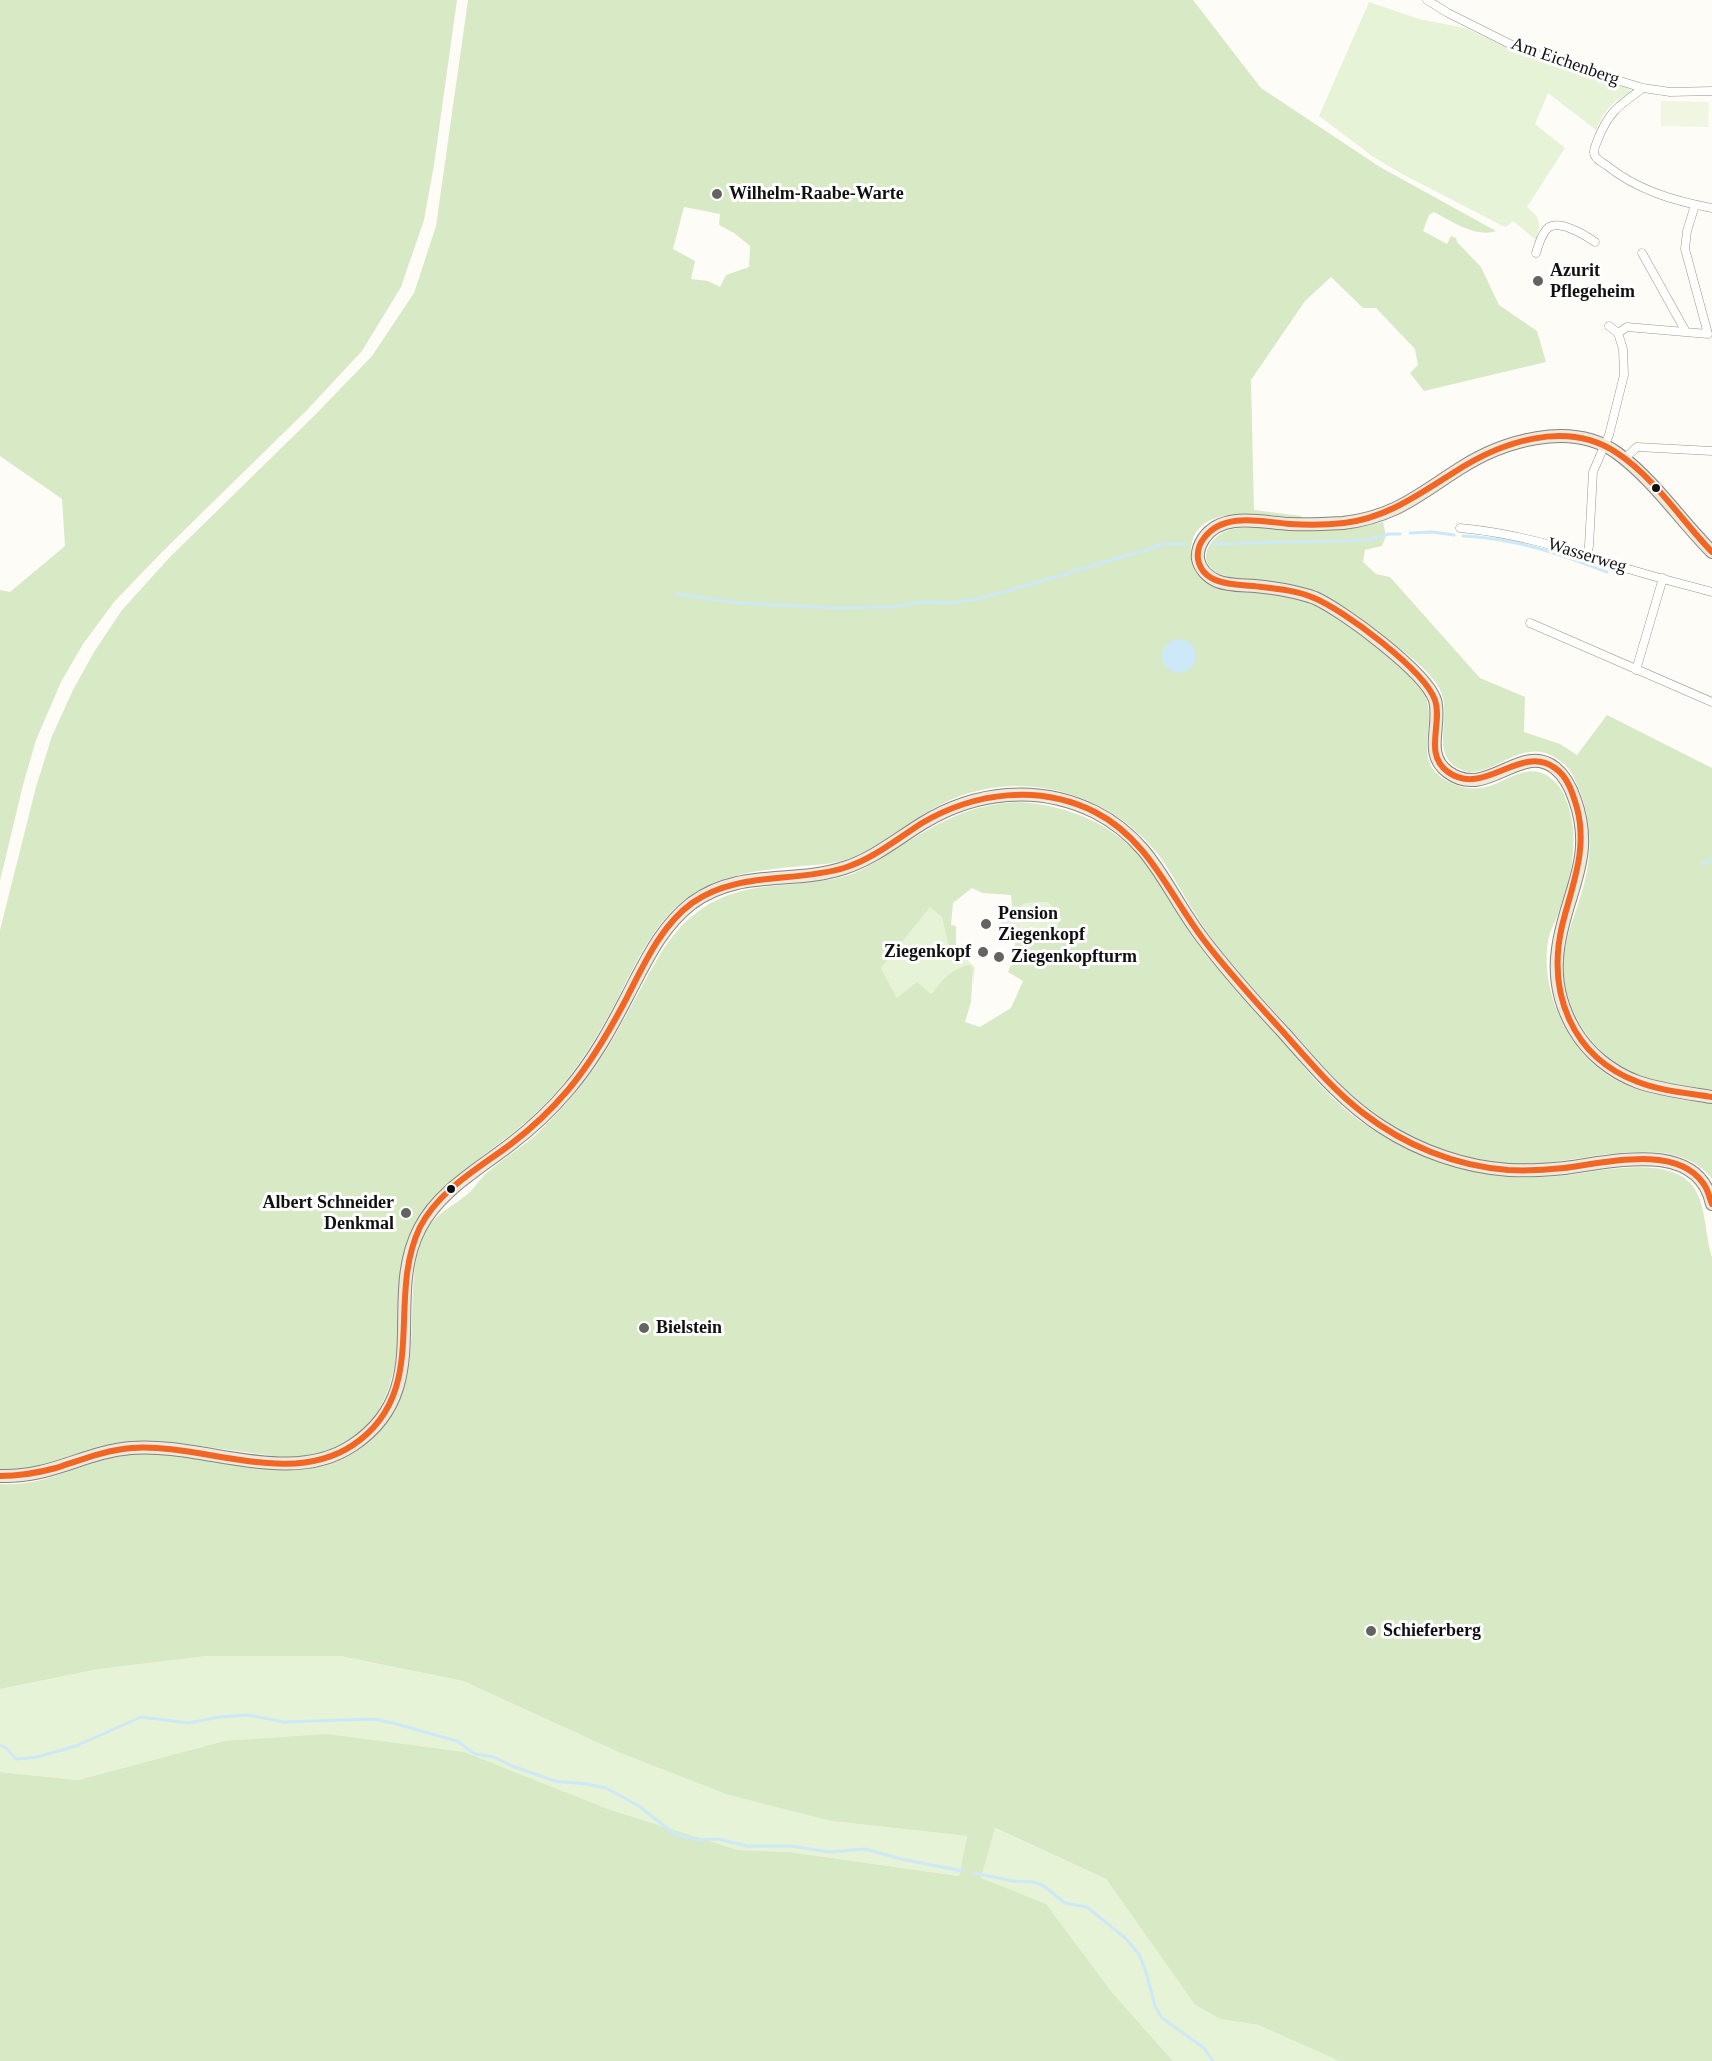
<!DOCTYPE html>
<style>
body{margin:0}
canvas{display:block;background:#fdfcf7}
</style>
<canvas width="1712" height="2061"></canvas>
<script>
const c = document.querySelector('canvas').getContext('2d');
c.lineJoin = 'round';
function fillPath(path, color) { c.fillStyle = color; c.fill(path, 'evenodd'); }
function strokePath(path, color, width, dash) { c.strokeStyle = color; c.lineWidth = width; c.lineCap = dash ? 'butt' : 'round'; c.setLineDash(dash || []); c.stroke(path); }
function label(font, color, halo, rows, align = 'center') {
  c.font = font + ' Georgia,serif'; c.lineWidth = 6; c.setLineDash([]); c.textBaseline = 'middle'; c.strokeStyle = halo; c.fillStyle = color; for (const [text, x, y, turn = 0] of rows) {
    c.save(); c.translate(x, y); c.rotate((+turn || 0) * Math.PI / 180); c.textAlign = isNaN(turn) ? turn : align; if (halo) c.strokeText(text, 0, 0); c.fillText(text, 0, 0); c.restore();
  }
}
const green = new Path2D(`
 M1369,2L1419,19L1465,28L1508,47L1549,62L1629,87L1630,92C1611,103 1605,109 1596,130L1548,93L1535,124L1565,148L1527,207C1541,218 1541,223 1536,240L1513,221L1506,227L1499,224L1402,174L1372,156L1319,116Z
 M1048,902C1061,916 1061,919 1053,936L1042,940L1017,934L1018,924L1012,906L1020,907L1025,903Z
 M930,906L942,917L950,955L959,959L962,955L975,967L973,986V969L946,978L930,994L897,998L881,968Z
 M208,1656H340L463,1681L616,1751L831,1821L967,1836L959,1876L790,1852L738,1850L605,1808L224,1741L78,1780L0,1772V1689L99,1669Z
 M994,1828L1106,1879L1195,2005L1220,2019L1258,2025L1339,2061H1173L1110,1990L981,1878Z`);
const forest = new Path2D(`
 M0,0H457L434,165L424,220L401,287L362,351L307,410L163,551L114,602L83,644L61,682L36,740L23,785L0,881V590L10,592L65,546L62,499L0,456Z
 M468,0H1193L1261,88L1380,167L1496,231C1476,238 1451,221 1434,212L1429,215L1423,231L1447,244L1451,236L1456,238L1457,242L1481,267L1499,305L1537,331L1546,362L1424,391L1410,373L1418,365L1415,349L1376,308H1363L1331,277L1305,301L1251,380L1254,510L1301,516V518C1268,516 1190,499 1191,553C1191,569 1200,580 1213,586C1243,591 1275,590 1303,600C1327,608 1421,673 1426,696C1427,703 1430,712 1429,719C1428,739 1421,763 1441,777C1452,785 1466,790 1480,788C1503,786 1524,761 1548,776C1555,781 1562,788 1565,797C1581,835 1572,874 1559,911C1556,921 1550,930 1548,941C1539,995 1573,1062 1624,1084C1651,1096 1683,1099 1712,1104V1179C1674,1128 1580,1164 1526,1164C1490,1164 1454,1156 1422,1141C1363,1115 1324,1068 1283,1021C1259,994 1234,968 1213,940C1193,914 1179,884 1160,857C1117,799 1038,772 969,793C927,805 897,837 858,855C840,863 821,865 801,866C754,871 711,874 675,908C649,933 634,967 618,998C598,1036 576,1073 546,1103C507,1144 447,1173 418,1222C405,1242 404,1264 402,1287C398,1338 400,1397 360,1433C340,1451 314,1457 288,1458L170,1442L137,1441L104,1446L32,1469L0,1470V930L36,787L52,736L73,690L94,652L122,610L170,557L315,415L372,356L414,293L436,226ZM684,207L720,214L719,225L734,233L750,246L749,267L726,275L720,287L708,281L691,279L695,261L673,249Z
 M1383,522L1386,536L1382,546L1365,550L1363,562L1376,574L1390,577L1480,678L1525,697L1524,732L1560,744L1577,755L1607,715L1712,768V1090C1689,1086 1664,1084 1642,1076C1589,1057 1554,999 1566,943C1571,922 1580,901 1585,880C1594,846 1590,809 1574,778C1570,769 1564,763 1556,758C1520,735 1491,782 1462,770C1426,755 1456,715 1438,686C1424,664 1397,647 1377,631C1353,614 1329,594 1301,587C1280,581 1229,582 1214,571C1196,557 1212,535 1229,530C1246,525 1267,529 1284,530C1317,531 1351,531 1383,522Z
 M1021,802C1070,806 1117,825 1147,865C1166,889 1178,918 1196,942C1218,971 1244,997 1268,1024C1298,1059 1327,1099 1366,1125C1410,1155 1457,1172 1510,1177C1529,1178 1549,1177 1569,1175C1600,1171 1662,1157 1688,1181C1707,1197 1704,1234 1712,1257V2061H1339L1258,2025L1220,2019L1195,2005L1106,1879L995,1828L981,1878L1046,1904L1110,1990L1173,2061H0V1772L78,1780L224,1741L327,1734L464,1752L605,1808L738,1850L790,1852L959,1876L967,1836L831,1821L726,1794L616,1751L463,1681L340,1656H208L99,1669L0,1689V1484C49,1487 80,1461 125,1455C151,1452 177,1456 202,1460C230,1463 257,1467 285,1470C319,1470 349,1462 374,1437C417,1395 410,1344 413,1289C414,1267 417,1245 429,1226C439,1211 458,1204 471,1191C477,1184 482,1176 489,1171C504,1158 522,1147 537,1134C550,1121 563,1107 574,1094C602,1063 621,1024 641,988C659,956 670,932 700,910C742,879 794,889 842,877C860,873 875,862 891,852C935,825 968,803 1021,802ZM972,888L982,893L1011,895L1012,906L1020,907L1025,903L1048,902C1061,916 1061,919 1053,936L1037,942L1015,938V955L1008,972L1023,981L1011,1008L980,1027L965,1022L971,1002L973,969L970,965C953,967 941,982 931,994L917,982L897,998L881,968L930,907L942,917L950,955L959,959L962,955L961,949L956,947V926L951,925L953,903Z`);
const pitch = new Path2D(`
 M1661,101L1709,102L1708,127L1661,126Z`);
const plaza = new Path2D(`
 M1002,905L1012,906L1019,926L1017,934L1014,933V937L1000,936L1001,921H1004V916L1001,915Z`);
const water = new Path2D(`
 M1162 656a17 17 0 1 1 34 0a17 17 0 1 1-34 0Z`);
const stream = new Path2D(`
 M1410,533L1432,532L1454,535
 M1463,536C1513,538 1561,554 1607,572
 M1215,544L1368,540L1389,534H1400
 M677,594L739,603L835,608L892,607L922,602L949,603L978,599L1018,588L1165,544H1186
 M1701,864L1712,859
 M0,1745L6,1748L16,1759L37,1757L76,1746L141,1717L189,1723L219,1717L248,1715L284,1722L373,1719L393,1723L457,1741L475,1754L494,1757L512,1766L555,1781L587,1784L606,1788L639,1806L673,1833L696,1840L718,1839L747,1846H792L829,1852L865,1849L901,1859L963,1871
 M974,1873L1013,1881L1034,1882L1044,1886L1065,1903L1087,1907L1125,1938L1139,1954L1146,1972L1155,2006L1162,2018L1204,2048L1213,2061`);
const minor = new Path2D(`
 M1427,0L1448,13L1518,48L1587,71L1643,88L1670,92L1712,91
 M1643,88C1620,105 1609,111 1598,139C1597,142 1594,148 1594,152C1594,158 1601,162 1606,165C1637,190 1674,201 1712,208
 M1536,253C1538,246 1541,236 1546,230C1556,217 1585,235 1595,242
 M1642,253L1686,332
 M1618,333L1627,327L1708,334L1685,249L1687,231L1695,205
 M1624,459L1637,447L1712,451
 M1460,528C1514,533 1557,546 1609,563C1643,574 1678,583 1712,592
 M1587,555L1589,546L1593,472L1609,435L1624,375L1623,349L1618,333L1609,326
 M1530,623L1712,702
 M1636,670L1663,578`);
const primary = new Path2D(`
 M1712,552C1680,520 1654,480 1617,453C1571,420 1502,441 1459,469C1418,495 1395,517 1343,523C1326,524 1308,525 1290,524C1263,523 1223,511 1204,538C1200,544 1197,551 1198,559C1200,569 1208,577 1217,581C1229,586 1243,585 1255,586C1275,588 1296,591 1315,598C1342,610 1426,672 1435,700C1442,725 1423,754 1448,772C1487,801 1520,741 1555,768C1565,776 1571,788 1575,800C1596,859 1565,894 1558,949C1554,977 1560,1005 1574,1029C1588,1053 1611,1072 1638,1082C1661,1090 1687,1093 1712,1097
 M0,1476C51,1478 84,1452 131,1448C202,1442 290,1488 353,1445C437,1389 382,1300 420,1228C439,1191 479,1169 511,1144C532,1128 551,1110 568,1090C593,1061 611,1028 628,995C646,961 661,927 692,903C740,868 792,885 844,868C873,859 897,839 923,823C975,791 1038,784 1095,812C1154,842 1166,891 1203,939C1228,972 1256,1003 1284,1033C1314,1067 1343,1102 1382,1127C1419,1151 1464,1167 1509,1170C1528,1171 1546,1170 1565,1168C1612,1162 1698,1139 1712,1204`);
const bus1 = new Path2D(`
 M1712,552C1681,520 1655,478 1617,453C1566,419 1500,442 1453,473C1418,495 1386,518 1344,523C1326,525 1308,525 1290,524C1263,522 1224,511 1204,538C1200,543 1197,551 1198,559C1203,588 1241,584 1262,587C1280,589 1298,591 1314,598C1344,610 1424,670 1435,700C1443,723 1423,754 1448,772C1484,798 1520,743 1555,768C1568,777 1573,794 1577,808C1588,850 1572,885 1562,926C1547,992 1571,1057 1638,1082C1661,1091 1687,1093 1712,1097
 M0,1476C19,1476 37,1473 56,1468C81,1460 105,1450 132,1448C202,1443 289,1488 353,1445C432,1392 385,1300 420,1227C439,1190 479,1168 511,1144C532,1128 551,1110 568,1090C590,1064 607,1035 623,1005C642,969 659,927 692,903C737,871 794,883 844,868C873,859 897,839 922,823C975,792 1039,784 1095,812C1148,839 1169,894 1203,939C1228,972 1256,1002 1284,1033C1309,1061 1333,1090 1363,1113C1404,1145 1455,1166 1508,1170C1527,1171 1546,1170 1564,1168C1603,1163 1676,1144 1703,1183C1708,1189 1709,1197 1712,1204`);
const markers = [
 [717,194,6,"#646362"],
 [1538,281,6,"#646362"],
 [1656,488,5,"#111"],
 [986,924,6,"#646362"],
 [983,952,6,"#646362"],
 [999,957,6,"#646362"],
 [451,1189,5,"#111"],
 [406,1213,6,"#646362"],
 [644,1328,6,"#646362"],
 [1371,1631,6,"#646362"]
];
const streetNames = [
 ["Am Eichenberg",1565,62,19],
 ["Wasserweg",1587,556,17]
];
const poiNames = [
 ["Wilhelm-Raabe-Warte",729,194],
 ["Azurit",1550,271],
 ["Pflegeheim",1550,292],
 ["Pension",998,914],
 ["Ziegenkopf",998,935],
 ["Ziegenkopf",971,952,"right"],
 ["Ziegenkopfturm",1011,957],
 ["Albert Schneider",394,1203,"right"],
 ["Denkmal",394,1224,"right"],
 ["Bielstein",656,1328],
 ["Schieferberg",1383,1631]
];
fillPath(green, '#e7f3d7');
fillPath(forest, '#d8eac5');
fillPath(pitch, '#f0f6e1');
fillPath(plaza, '#edebe2');
fillPath(water, '#cde8f7');
strokePath(stream, '#cde8f7', 3);
strokePath(minor, '#979795', 9);
strokePath(primary, '#858482', 14);
strokePath(minor, '#fffffe', 8);
strokePath(primary, '#ede9dc', 12);
strokePath(bus1, '#f26522', 6);
for (const [x, y, r, color] of markers) { const dot = new Path2D(); dot.arc(x, y, r, 0, 2 * Math.PI); c.fillStyle = color; c.fill(dot); strokePath(dot, '#fff', 2); }
label('18px', '#111', '#fff', streetNames);
label('bold 18px', '#111', '#fff', poiNames, 'left');
</script>
